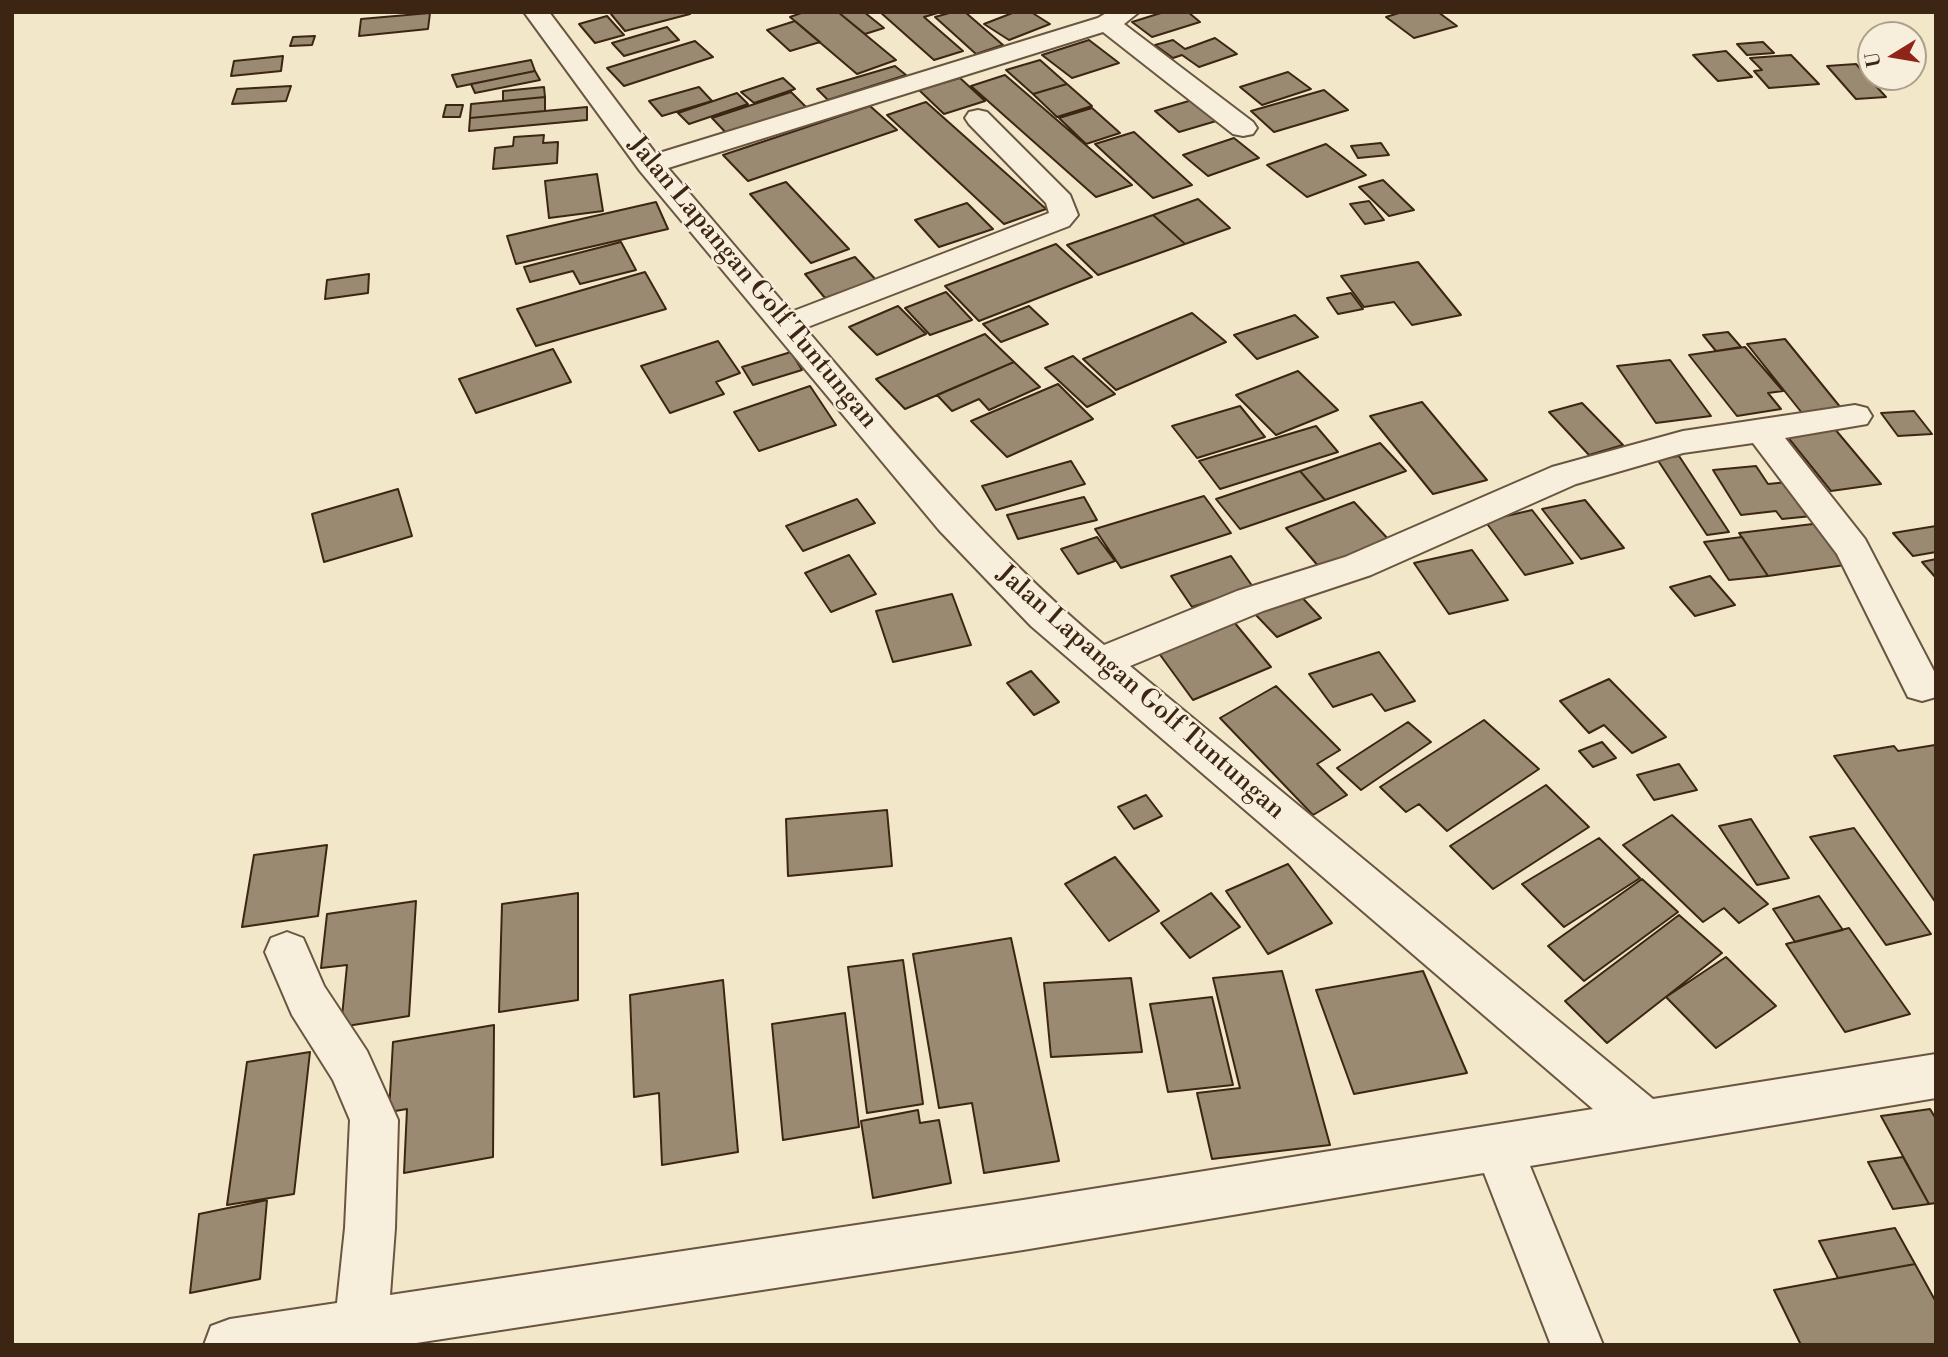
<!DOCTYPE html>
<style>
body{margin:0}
#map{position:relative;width:1948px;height:1357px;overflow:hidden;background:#f2e7c9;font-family:"Libre Bodoni",serif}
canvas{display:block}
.frame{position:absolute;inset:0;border:14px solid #3c2613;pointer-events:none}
.north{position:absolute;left:1857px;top:21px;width:70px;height:70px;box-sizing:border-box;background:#f7efdc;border:2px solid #ac9f8c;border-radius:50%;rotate:259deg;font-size:19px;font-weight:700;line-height:28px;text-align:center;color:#3c2613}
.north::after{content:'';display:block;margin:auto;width:24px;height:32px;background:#8f2418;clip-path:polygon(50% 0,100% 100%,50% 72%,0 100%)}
</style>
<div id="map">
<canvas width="1948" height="1357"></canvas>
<div class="frame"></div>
<div class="north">U</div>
</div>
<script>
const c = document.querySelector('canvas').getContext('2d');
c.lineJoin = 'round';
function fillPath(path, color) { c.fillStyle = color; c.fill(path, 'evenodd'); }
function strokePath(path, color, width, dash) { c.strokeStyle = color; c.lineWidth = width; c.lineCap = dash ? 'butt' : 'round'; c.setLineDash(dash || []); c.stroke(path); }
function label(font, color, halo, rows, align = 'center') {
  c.font = font + ' "Libre Bodoni",serif'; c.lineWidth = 5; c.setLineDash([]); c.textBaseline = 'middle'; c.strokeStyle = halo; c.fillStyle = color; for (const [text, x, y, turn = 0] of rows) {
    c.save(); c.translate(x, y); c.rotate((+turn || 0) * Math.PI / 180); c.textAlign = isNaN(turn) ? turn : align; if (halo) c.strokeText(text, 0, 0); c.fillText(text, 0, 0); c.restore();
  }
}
const building = new Path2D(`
 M616,12H688L690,14L625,31L611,14Z
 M804,12H838L896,60L857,74L790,17Z
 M838,12H864L884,28L865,34Z
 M880,12H941L924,17L963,51L934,60Z
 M953,12H965L1003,45L976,54L935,17Z
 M1015,12H1031L1050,24L1009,40L984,24Z
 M1164,12H1188L1200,22L1152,37L1132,22Z
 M1402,12H1438L1457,26L1414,38L1386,17Z
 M430,13L428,29L359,36L361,19Z
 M607,16L624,35L595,43L579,24Z
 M795,21L820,42L790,51L767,30Z
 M667,27L679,40L624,56L612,43Z
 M315,36L312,45L290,46L293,37Z
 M1215,38L1237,54L1199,67L1182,55L1173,58L1155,45L1173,40L1185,49Z
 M1089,40L1119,63L1072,78L1042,55Z
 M695,41L713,57L624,86L607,68Z
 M1763,42L1774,53L1747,55L1737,44Z
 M1726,51L1752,77L1718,81L1693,55Z
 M1791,55L1819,84L1769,88L1754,71L1762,70L1750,58Z
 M283,56L281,71L231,76L234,61Z
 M531,60L535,71L457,87L452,75Z
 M1040,60L1067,84L1033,94L1006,70Z
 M1856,64L1886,97L1856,99L1827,66Z
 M895,66L906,75L828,100L817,89Z
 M535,71L540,80L475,93L471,84Z
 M1288,72L1311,89L1262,105L1240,87Z
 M1005,75L1132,185L1096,197L971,86Z
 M783,78L795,89L754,103L741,92Z
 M960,78L985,101L944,114L919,90Z
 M1067,84L1092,106L1057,117L1033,94Z
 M291,86L286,101L232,104L237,89Z
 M544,87L545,97L503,101V91Z
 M699,87L712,101L662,116L649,101Z
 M1324,90L1348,110L1274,132L1251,111Z
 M791,92L809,110L729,136L712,118Z
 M737,93L748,104L689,124L678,113Z
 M545,97V111L470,118L471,104Z
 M1199,98L1223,119L1179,132L1155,111Z
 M926,102L1046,209L1004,224L887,115Z
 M446,105H463L460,117H443Z
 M870,106L897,130L748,181L723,155Z
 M587,107V120L469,131L470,118Z
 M1092,108L1120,133L1086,144L1059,118Z
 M1134,132L1192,185L1153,198L1095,144Z
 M544,135L543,143L558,142L557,163L493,169L495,148L513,146L514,137Z
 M1234,138L1259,158L1208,176L1183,155Z
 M1381,143L1389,155L1358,158L1351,146Z
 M1326,144L1366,175L1307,197L1267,165Z
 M597,174L603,211L549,218L545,181Z
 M1383,180L1414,210L1389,216L1359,187Z
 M786,182L849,249L811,263L750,194Z
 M1198,199L1230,228L1185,244L1153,215Z
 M1369,201L1384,220L1365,224L1350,204Z
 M656,202L668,229L516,264L507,236Z
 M967,203L993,229L939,247L915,220Z
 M1153,215L1185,244L1098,275L1067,245Z
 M621,242L636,270L580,284L573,271L530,282L524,267Z
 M1056,244L1092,277L979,321L945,286Z
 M855,257L876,280L825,298L805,274Z
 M1418,262L1461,315L1412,325L1394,302L1364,307L1341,276Z
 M645,272L666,309L536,346L517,309Z
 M369,274L368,293L325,299L327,280Z
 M946,292L972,320L930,335L905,308Z
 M1351,293L1363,309L1338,314L1327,298Z
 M898,306L926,334L877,355L849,327Z
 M1029,306L1048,324L1001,342L983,324Z
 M1192,313L1226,342L1116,390L1083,359Z
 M1295,315L1318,337L1257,359L1234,335Z
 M1728,332L1741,347L1716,351L1703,335Z
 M985,334L1014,362L905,409L876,379Z
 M1785,339L1841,408L1802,413L1747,344Z
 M718,341L740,373L716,382L724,394L670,413L641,366Z
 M1745,347L1783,391L1768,393L1781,409L1737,416L1689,355Z
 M553,349L571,382L476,413L459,379Z
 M791,352L802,370L753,385L742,367Z
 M1073,356L1115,394L1087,407L1045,368Z
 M1670,360L1711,416L1656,423L1617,366Z
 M1014,362L1040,387L989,410L979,399L952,411L937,395Z
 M1298,371L1338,410L1276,435L1236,395Z
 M1058,384L1093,419L1007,457L971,421Z
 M810,386L836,425L759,451L734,412Z
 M1422,402L1487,480L1433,494L1370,416Z
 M1582,403L1623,445L1589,455L1549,412Z
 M1240,406L1265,437L1197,458L1172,426Z
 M1914,411L1932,434L1898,436L1881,413Z
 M1316,426L1338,452L1220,489L1199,461Z
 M1834,428L1881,484L1831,491L1786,435Z
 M1380,443L1406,471L1325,500L1300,471Z
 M1679,456L1729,532L1707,535L1657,459Z
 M1071,461L1085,484L996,510L982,486Z
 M1756,466L1768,484L1798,481L1822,515L1782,519L1776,511L1741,515L1713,470Z
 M1300,471L1325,500L1240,529L1216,499Z
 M398,489L412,536L324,562L312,514Z
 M1204,496L1231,533L1121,568L1095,529Z
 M1084,497L1097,520L1018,539L1007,515Z
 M857,499L875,523L803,551L786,526Z
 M1585,500L1624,548L1581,559L1542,509Z
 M1354,502L1389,540L1319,567L1286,528Z
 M1532,510L1573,563L1525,575L1485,521Z
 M1821,523L1852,564L1768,576L1739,533Z
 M1936,526V552L1913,556L1893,533Z
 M1097,537L1115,561L1078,574L1061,549Z
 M1742,537L1768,576L1729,580L1704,542Z
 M1472,550L1508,600L1449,614L1414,563Z
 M849,555L876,594L831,612L805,573Z
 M1231,556L1253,587L1192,607L1171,576Z
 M1936,559V578L1922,562Z
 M1710,576L1735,605L1695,616L1670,587Z
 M1298,593L1321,618L1277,637L1254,613Z
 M952,594L971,645L893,662L876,611Z
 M1234,622L1271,667L1193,700L1158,652Z
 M1379,652L1415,701L1385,711L1372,694L1333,707L1309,674Z
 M1031,671L1059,702L1034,715L1007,683Z
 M1609,679L1666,737L1632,753L1604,725L1589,733L1560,701Z
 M1276,686L1340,750L1317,764L1347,795L1313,815L1220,718Z
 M1484,720L1539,769L1447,831L1419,804L1406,812L1380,787Z
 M1408,722L1431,742L1361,790L1337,768Z
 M1602,742L1616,758L1593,767L1579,751Z
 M1935,745L1936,746V903L1834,756L1894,746L1898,751Z
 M1679,764L1697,790L1654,800L1637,775Z
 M1546,785L1589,827L1493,889L1450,846Z
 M1146,795L1162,816L1134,829L1118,807Z
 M887,810L892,866L788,876L786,819Z
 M1672,815L1768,904L1739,923L1724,908L1703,922L1623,845Z
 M1751,819L1789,878L1757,885L1719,826Z
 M1854,828L1931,934L1886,945L1810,837Z
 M1599,838L1640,878L1564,927L1522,884Z
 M327,845L318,916L242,927L254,855Z
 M1115,857L1159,911L1109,941L1065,884Z
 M1288,864L1332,923L1268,954L1226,891Z
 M1642,879L1678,912L1584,981L1548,946Z
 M578,893V1000L499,1012L502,904Z
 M1211,893L1240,927L1190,958L1161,923Z
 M1819,896L1843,930L1795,942L1773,909Z
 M416,901L409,1016L341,1027L347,965L321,968L327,914Z
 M1679,915L1722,953L1607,1043L1565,1001Z
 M1849,928L1910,1014L1845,1032L1786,944Z
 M1011,938L1059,1161L984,1173L972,1103L939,1108L913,954Z
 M1726,957L1776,1006L1716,1048L1666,997Z
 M903,960L923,1104L867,1113L848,967Z
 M1282,971L1330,1145L1212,1159L1197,1093L1240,1088L1213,978Z
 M1423,971L1467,1073L1354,1094L1316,990Z
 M1131,978L1142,1052L1051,1057L1044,983Z
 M723,980L738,1152L662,1165L659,1093L634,1097L630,995Z
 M1212,997L1233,1085L1168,1092L1150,1004Z
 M845,1013L859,1127L783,1140L772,1024Z
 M494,1025L493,1157L404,1173L407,1109L389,1112L393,1042Z
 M310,1052L294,1194L227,1205L247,1062Z
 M1930,1109L1936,1119V1203L1929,1204L1881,1116Z
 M918,1110L920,1123L939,1120L951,1183L873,1198L861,1121Z
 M1903,1157L1929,1204L1893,1209L1868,1162Z
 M267,1200L260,1279L190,1293L199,1214Z
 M1895,1228L1915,1264L1838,1278L1819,1241Z
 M1915,1264L1936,1302V1345H1801L1774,1290Z`);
const minor = new Path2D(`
 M524,12H549L656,154L1098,18L1108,12H1139L1124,24L1253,122L1257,128L1253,134L1243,136L1233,134L1103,32L668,168L791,312L1049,213L1046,203L969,124L965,118L969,112L978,110L987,112L1070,195L1078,215L1069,226L805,328C900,439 992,552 1104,645L1237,591L1345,557L1552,467L1683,431L1855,405L1867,408L1872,416L1867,424L1785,438L1865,539L1936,675V697L1922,701L1908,697L1837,554L1753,443L1683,453L1576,484L1371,575L1263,611L1130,666L1653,1099L1936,1054V1098L1530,1166L1603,1345H1551L1484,1173L1023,1250L403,1345H204L211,1326L230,1319L337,1303L345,1228L350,1120L333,1080L292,1015L265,952L271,938L287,932L303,938L324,986L367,1051L398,1120L395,1228L390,1295L1023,1200L1593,1109L1031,626L939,530L640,171Z`);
const streetNames = [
 ["Jalan Lapangan Golf Tuntungan",752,283,50],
 ["Jalan Lapangan Golf Tuntungan",1140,693,41]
];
fillPath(building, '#9b8a72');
strokePath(building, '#3c2613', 2);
strokePath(minor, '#6a5640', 4);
fillPath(minor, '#f7efdc');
label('26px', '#3c2613', '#f7efdc', streetNames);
</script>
